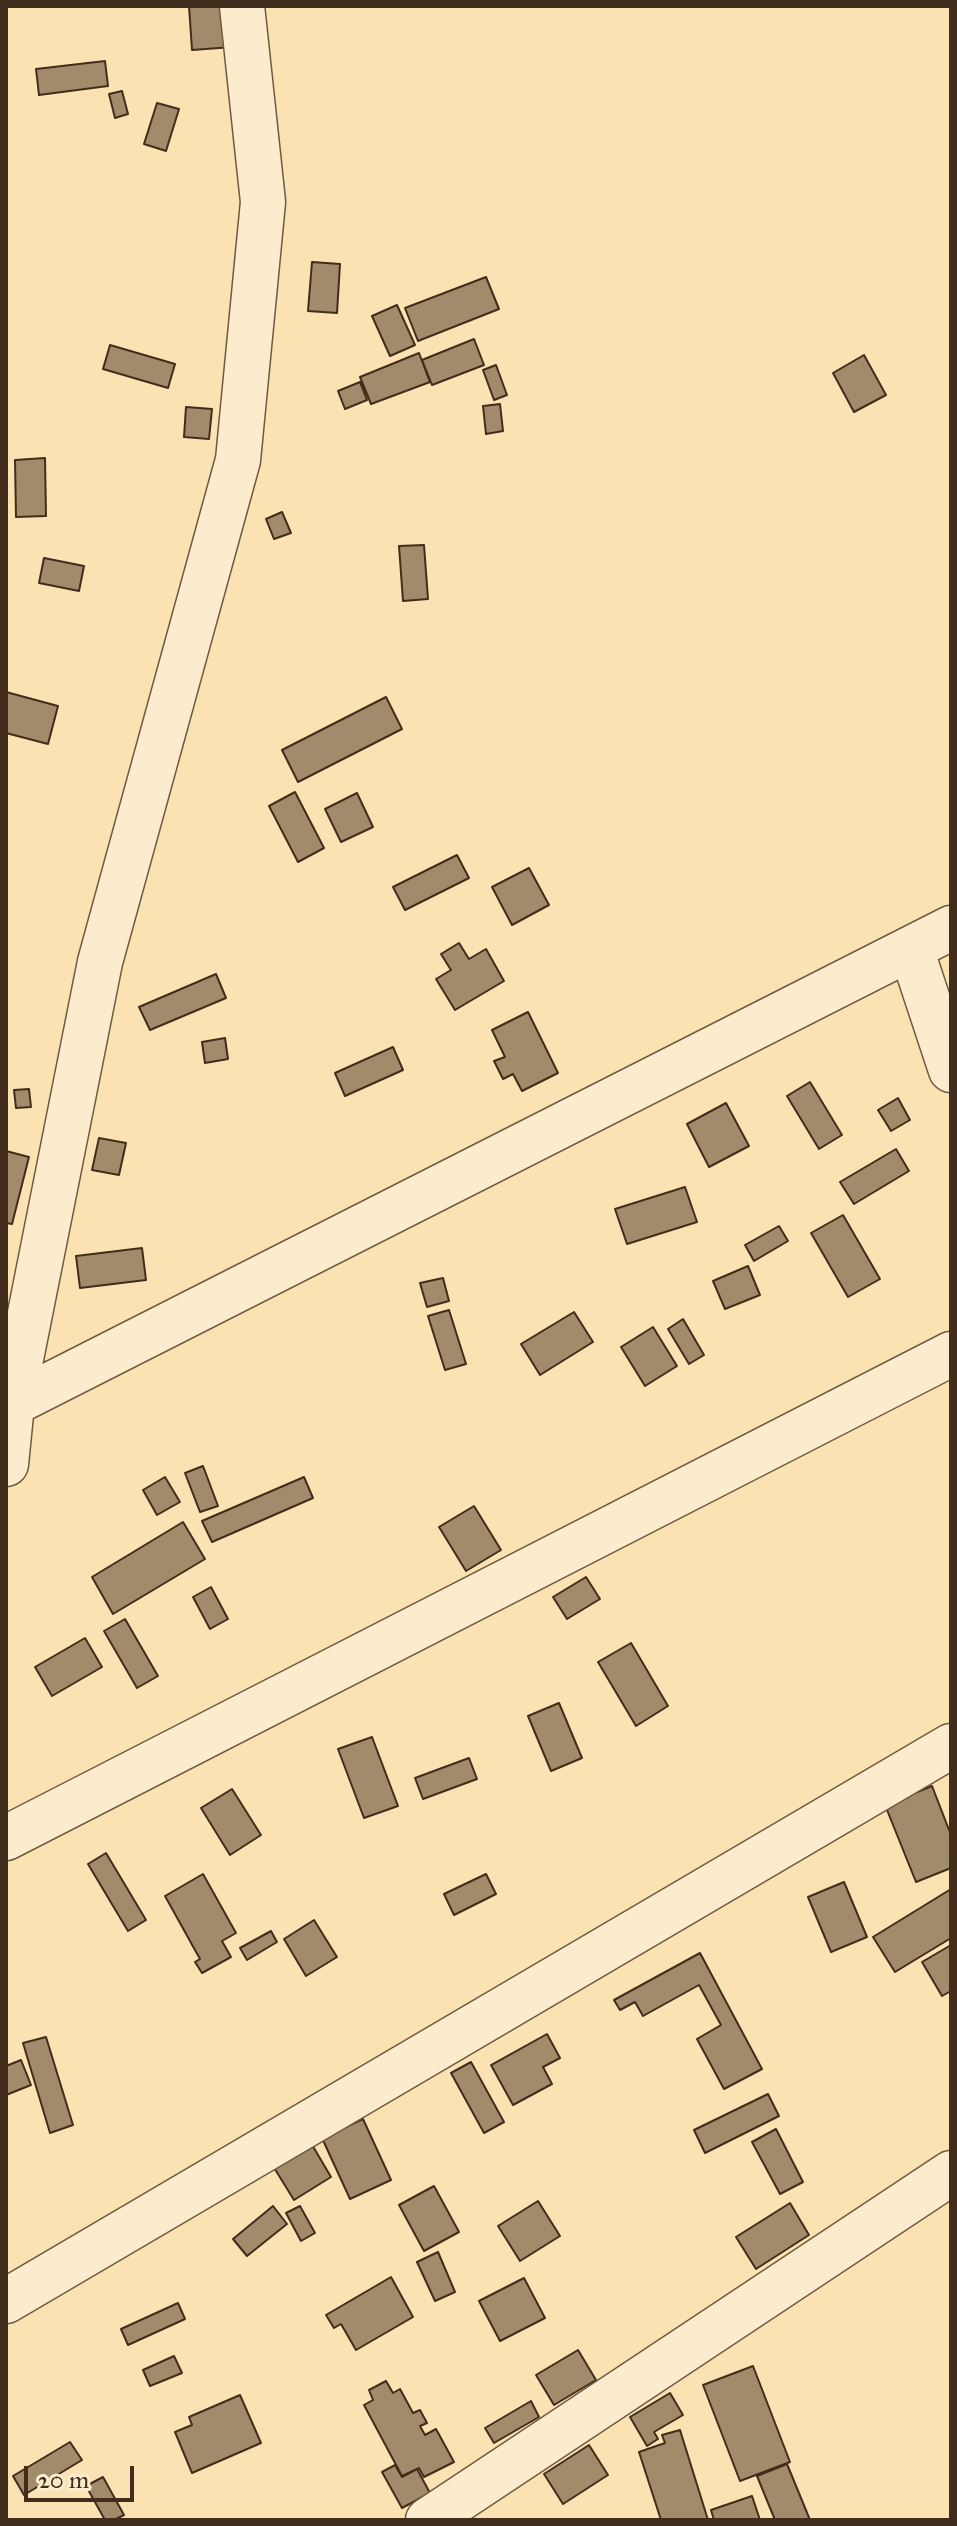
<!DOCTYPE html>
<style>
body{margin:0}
#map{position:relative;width:957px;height:2526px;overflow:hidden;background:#fae2b2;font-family:"IM FELL Great Primer",serif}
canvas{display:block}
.frame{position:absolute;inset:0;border:8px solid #422d1c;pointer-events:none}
.scale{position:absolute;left:24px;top:2466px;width:110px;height:36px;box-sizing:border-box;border:4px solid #422d1c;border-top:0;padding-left:10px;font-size:24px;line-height:28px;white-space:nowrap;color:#422d1c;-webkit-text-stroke:6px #fceccd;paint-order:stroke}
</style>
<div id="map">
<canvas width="957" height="2526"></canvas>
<div class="frame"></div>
<div class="scale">20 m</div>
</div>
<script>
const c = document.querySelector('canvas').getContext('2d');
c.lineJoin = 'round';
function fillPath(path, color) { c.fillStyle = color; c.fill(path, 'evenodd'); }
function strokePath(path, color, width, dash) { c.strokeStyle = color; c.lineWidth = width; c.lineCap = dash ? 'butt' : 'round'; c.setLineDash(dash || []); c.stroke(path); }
const building = new Path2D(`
 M189,6H231L233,47L192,50Z
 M105,61L108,86L39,95L36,69Z
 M122,91L128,114L115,118L109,94Z
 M157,103L179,109L166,151L144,144Z
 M312,262L340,264L337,313L308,311Z
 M486,277L499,309L418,341L405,308Z
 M397,305L415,345L390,356L372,316Z
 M474,339L484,365L432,385L422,360Z
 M110,345L175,364L168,388L103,369Z
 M419,353L430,382L371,404L360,377Z
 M864,355L886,395L854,412L833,373Z
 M496,365L507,395L494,400L483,370Z
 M360,382L367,400L345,409L338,391Z
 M500,404L503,431L486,434L483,406Z
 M186,407L212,409L209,439L184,437Z
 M45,458L46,516L16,517L15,460Z
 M282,512L291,533L274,539L266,519Z
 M424,545L428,599L403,601L399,546Z
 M44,558L84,566L79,591L39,583Z
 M6,692L58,706L48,744L6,733Z
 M386,697L402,729L298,782L282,750Z
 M295,792L324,848L298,862L269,806Z
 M357,793L373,827L341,842L325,809Z
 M457,855L469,878L405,910L393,887Z
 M529,868L549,905L512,925L492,887Z
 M459,943L469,959L486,949L504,981L455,1010L436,979L451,970L441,954Z
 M216,974L226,998L150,1030L139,1007Z
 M528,1012L558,1073L522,1091L513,1074L503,1079L494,1061L505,1057L492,1030Z
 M225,1038L228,1059L205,1063L202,1042Z
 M393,1047L403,1070L345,1096L335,1073Z
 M810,1082L842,1135L819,1149L787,1096Z
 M29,1089L31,1107L16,1108L14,1090Z
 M898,1098L910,1120L891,1131L878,1110Z
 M726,1103L749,1146L709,1167L687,1124Z
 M99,1138L126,1143L119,1175L92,1170Z
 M896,1149L909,1171L854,1204L840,1182Z
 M6,1151L29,1157L12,1224L6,1223Z
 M685,1187L697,1222L627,1244L615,1209Z
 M843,1215L880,1279L848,1297L811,1233Z
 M779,1226L788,1241L754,1261L745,1245Z
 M142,1248L146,1280L80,1288L76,1256Z
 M748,1266L760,1295L725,1309L713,1281Z
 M443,1278L449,1301L427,1307L420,1283Z
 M449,1310L466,1364L445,1370L428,1316Z
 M574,1312L593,1342L540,1375L521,1344Z
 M683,1319L704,1355L689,1364L668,1329Z
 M653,1327L677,1366L645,1386L621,1347Z
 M203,1466L218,1506L200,1512L185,1473Z
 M165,1477L180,1502L157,1515L143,1490Z
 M304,1477L313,1498L212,1542L202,1521Z
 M474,1506L501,1550L466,1571L439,1527Z
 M183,1522L205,1559L113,1614L92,1577Z
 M586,1577L600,1599L567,1619L553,1597Z
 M211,1587L228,1619L210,1629L193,1597Z
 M125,1619L158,1676L137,1688L104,1631Z
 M85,1638L102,1667L52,1696L35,1667Z
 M631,1643L668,1706L636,1726L598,1662Z
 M559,1703L582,1758L551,1771L528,1716Z
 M372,1737L398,1806L364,1818L338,1749Z
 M469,1758L477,1779L423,1799L415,1778Z
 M932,1786L951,1835V1868L916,1882L885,1805Z
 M232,1789L261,1835L230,1855L201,1808Z
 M106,1853L146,1920L128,1931L88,1864Z
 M203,1874L236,1933L222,1941L231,1957L202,1973L195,1962L200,1959L165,1896Z
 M486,1874L496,1894L454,1915L444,1894Z
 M844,1882L867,1937L831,1952L808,1897Z
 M951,1889V1938L895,1972L873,1937Z
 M314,1920L337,1957L306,1976L284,1939Z
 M271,1931L277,1942L247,1960L240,1948Z
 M951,1945V1991L942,1996L922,1962Z
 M700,1953L762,2069L724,2089L697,2039L721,2025L699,1985L643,2016L635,2002L620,2010L614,2000Z
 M547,2034L560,2058L543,2067L552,2084L513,2105L491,2065Z
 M46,2037L73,2125L50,2133L23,2043Z
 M21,2060L31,2085L6,2095V2066Z
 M471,2062L504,2122L484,2133L451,2073Z
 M768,2094L779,2116L705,2153L694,2130Z
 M363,2119L391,2180L350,2199L322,2138Z
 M776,2129L803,2182L780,2194L752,2142Z
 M311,2143L331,2177L294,2200L273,2166Z
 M434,2186L459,2232L424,2251L399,2205Z
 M538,2201L560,2236L520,2261L498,2226Z
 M790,2203L809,2235L756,2269L736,2237Z
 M273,2206L287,2224L247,2256L233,2239Z
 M300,2206L315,2233L301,2241L286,2213Z
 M438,2252L455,2292L435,2301L417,2262Z
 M391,2277L413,2317L356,2350L341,2324L334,2328L326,2315Z
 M524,2278L545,2318L500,2341L479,2301Z
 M178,2303L185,2319L128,2345L121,2329Z
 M578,2350L596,2380L554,2405L536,2375Z
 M174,2356L182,2373L150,2386L143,2370Z
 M753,2366L790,2462L740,2481L703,2385Z
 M386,2381L393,2393L400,2389L413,2413L420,2410L427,2423L420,2426L425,2435L436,2429L454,2462L424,2477L419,2468L402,2476L364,2405L373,2400L369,2390Z
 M670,2393L683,2415L654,2432L658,2439L647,2446L630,2417Z
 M240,2395L261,2443L192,2473L175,2432L192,2425L189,2417Z
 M531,2401L539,2417L494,2443L485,2428Z
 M680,2430L708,2520H661L639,2452L665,2443L662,2435Z
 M70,2442L82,2460L24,2495L13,2476Z
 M589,2445L608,2475L563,2504L544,2474Z
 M787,2464L810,2520H775L757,2476Z
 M395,2465L402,2477L417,2469L430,2493L402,2508L382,2472Z
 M103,2477L124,2515L114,2520H105L86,2486Z
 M752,2496L760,2520H714L711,2510Z`);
const minor = new Path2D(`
 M911,949L951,1070
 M12,1404L951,928
 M6,1464L12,1404L100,962L238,460L263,202L242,6
 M6,1838L951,1354
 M6,2301L951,1746
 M428,2520L951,2173`);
fillPath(building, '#a28b6a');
strokePath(building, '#422d1c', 2);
strokePath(minor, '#705a42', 47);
strokePath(minor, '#fceccd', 44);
</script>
